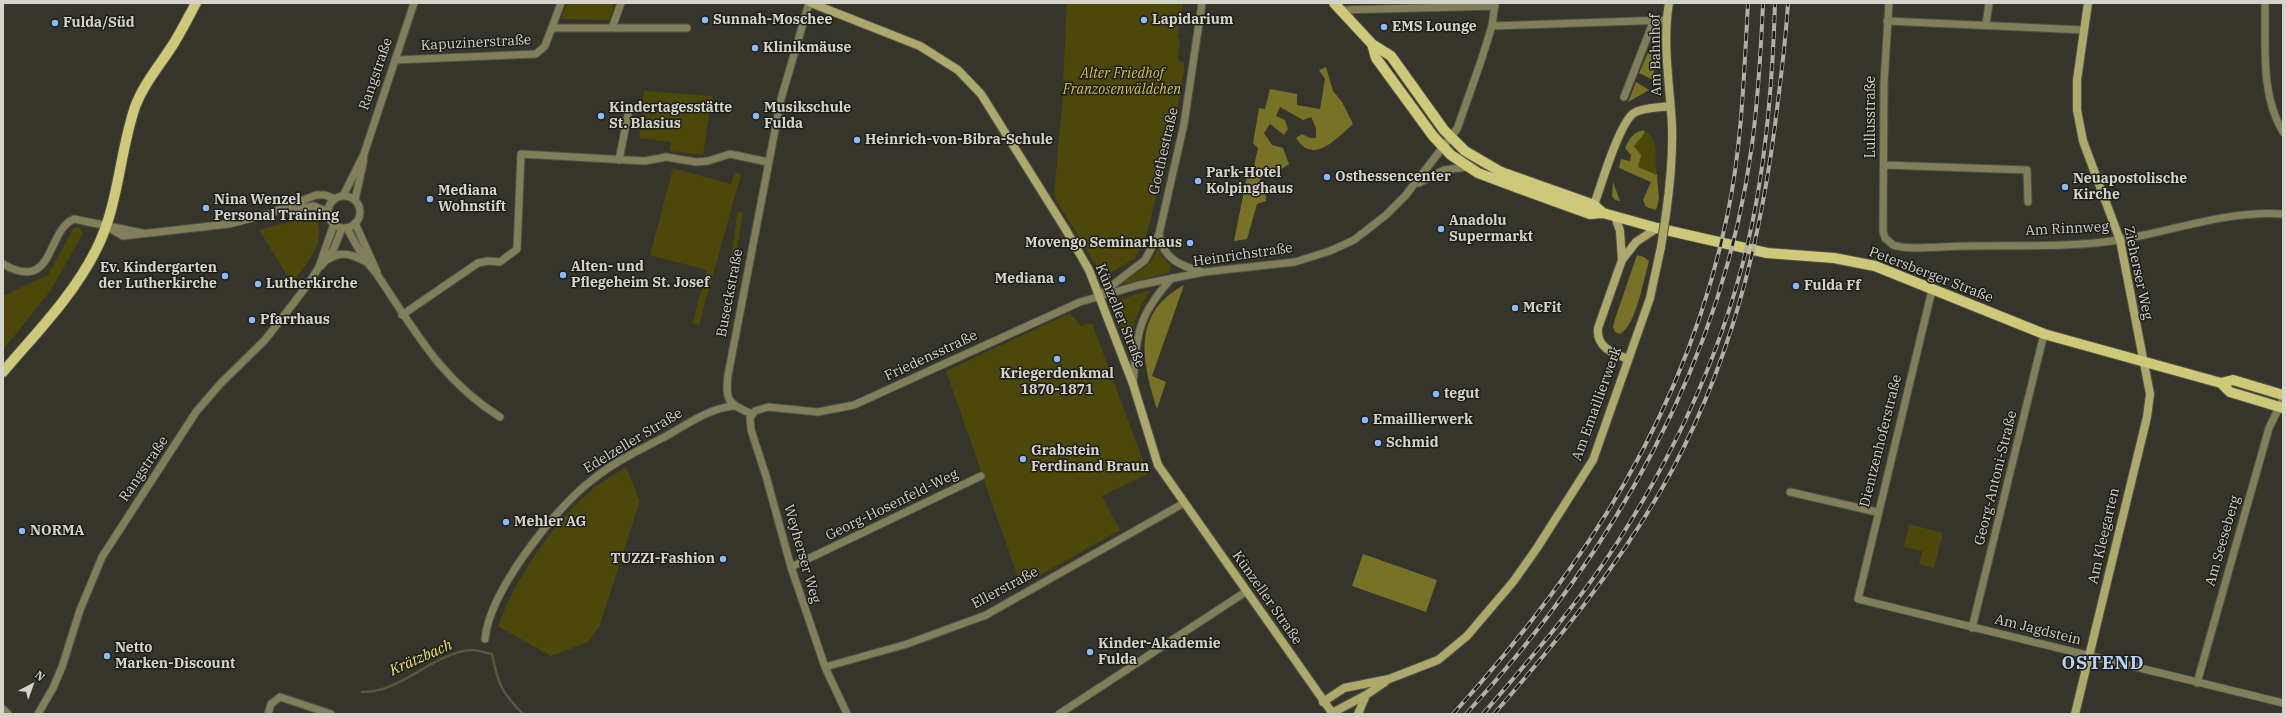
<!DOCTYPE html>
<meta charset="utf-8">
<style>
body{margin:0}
#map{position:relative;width:2286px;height:717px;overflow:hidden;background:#36352b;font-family:"IBM Plex Serif",serif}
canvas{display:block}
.frame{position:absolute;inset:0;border:4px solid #d4d4cd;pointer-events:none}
.north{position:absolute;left:12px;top:665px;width:40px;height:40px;-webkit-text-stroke:3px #1d1c18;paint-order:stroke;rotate:41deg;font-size:11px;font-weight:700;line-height:16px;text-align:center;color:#d4d4cd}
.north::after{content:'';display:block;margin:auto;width:14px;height:18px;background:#d4d4cd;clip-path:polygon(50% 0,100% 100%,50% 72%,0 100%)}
</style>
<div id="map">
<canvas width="2286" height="717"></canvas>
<div class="frame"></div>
<div class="north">N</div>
</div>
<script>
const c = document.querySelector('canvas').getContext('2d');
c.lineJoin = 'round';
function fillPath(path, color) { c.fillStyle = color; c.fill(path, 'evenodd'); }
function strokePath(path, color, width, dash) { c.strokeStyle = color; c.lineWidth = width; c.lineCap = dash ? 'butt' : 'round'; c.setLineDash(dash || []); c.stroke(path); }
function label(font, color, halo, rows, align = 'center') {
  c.font = font + ' "IBM Plex Serif",serif'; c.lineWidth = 3; c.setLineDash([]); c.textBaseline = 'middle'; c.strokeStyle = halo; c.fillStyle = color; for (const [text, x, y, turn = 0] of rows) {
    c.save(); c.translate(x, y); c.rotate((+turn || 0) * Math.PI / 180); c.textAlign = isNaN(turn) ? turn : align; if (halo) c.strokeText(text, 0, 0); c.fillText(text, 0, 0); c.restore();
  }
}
const green = new Path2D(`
 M567,3H615L609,20L561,19Z
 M1067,3H1183L1178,38H1180L1178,61L1184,62V72L1166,168L1158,189L1146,237L1134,259L1110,273L1106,266L1099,270L1054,196L1062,105Z
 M644,91L712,96L703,155L670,151L671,142L639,138Z
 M1644,130C1662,142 1653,159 1657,175L1637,167L1634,146L1644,134Z
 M673,168L731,184L735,172L741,174L699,325L692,323L707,270L650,255Z
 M738,211L743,212L732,282H727Z
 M308,215L314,216C331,237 305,266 292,283L259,230L292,221Z
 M78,226L83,233L51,290L3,350V296L48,275L73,229Z
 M1158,249L1163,258L1171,266L1170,272L1125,284L1124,282L1150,263Z
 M1150,290C1139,308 1132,324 1131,346H1128L1113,302Z
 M1070,313L1081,326L1092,323L1148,474L1102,496L1120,530L1021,586L946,371Z
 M626,467L640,501L599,627L588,642L551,656L498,626C516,577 555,520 595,487C605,480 616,474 626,467Z
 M1909,524L1943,533L1934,568L1919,564L1922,551L1904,547Z`);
const forest = new Path2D(`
 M1650,48L1654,71L1653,80L1639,73Z
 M1326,67L1333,91L1342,102L1353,124C1337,138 1313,166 1296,138L1302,134L1310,138H1316V128L1311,117L1303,120L1280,107L1276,116L1285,120L1288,129L1284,135L1270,124L1264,133L1272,145L1283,148L1289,164L1280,170L1264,167L1259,183L1265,186L1266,201L1257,204L1247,239L1234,241L1249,166H1254L1258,148L1253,143L1259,108L1265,109L1270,89L1297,94V105L1320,109L1325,79L1319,70Z
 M1636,82L1649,90L1628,102Z
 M1644,130V134L1634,146L1641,155L1638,167L1657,175L1659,199L1656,210L1646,207L1643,200L1651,182L1619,168L1621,159L1630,161L1631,155L1625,148C1630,138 1633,132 1644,130Z
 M1613,182L1620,201L1615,200L1612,196Z
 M1637,255L1644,257L1649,261C1644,278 1636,326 1620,334L1615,332L1613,327L1615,319Z
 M1184,285L1152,376L1166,382L1157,409C1142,361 1131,314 1184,285Z
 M1363,554L1437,580L1426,612L1352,586Z`);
const stream = new Path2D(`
 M362,692C402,693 432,653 471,650C478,650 486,653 492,654C498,684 501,692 523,714`);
const street = new Path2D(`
 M1889,3L1884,83L1883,231L1885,238L1893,245C1909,251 1947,246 1965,246C2016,245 2069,248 2119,240C2173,231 2228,210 2283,214
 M2265,3C2266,46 2260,94 2283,132
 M1341,10L1495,6
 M1887,21L2084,30
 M1986,25L1989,3
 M1492,26L1666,20
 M552,28H687
 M612,28L621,3
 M395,60L536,54L545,46L561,3
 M1624,97L1654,20
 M619,160L629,109
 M1884,165L2027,170L2028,202
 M1419,183L1444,170L1467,167
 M328 212a16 16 0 1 1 32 0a16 16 0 1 1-32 0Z
 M343,196L364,154L414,3
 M355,200L363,164L364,154
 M288,209L314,206L328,212
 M355,223L377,272
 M106,226L123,236L229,224L268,214L316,195H325L335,199
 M347,228C353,239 359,251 367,262C370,267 375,271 378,276C415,331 442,381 500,417
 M1159,234C1163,259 1180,266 1203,272
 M329,259C341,250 354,255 366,262
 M3,264C55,294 46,230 74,219L142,233
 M321,266L333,251L342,228
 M1932,290L1858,599L2283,703
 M1101,294L1145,260L1159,234L1184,124L1202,3
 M402,315L478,263L488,261L500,262L517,249L521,154L645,161L666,157L696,162L708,161L730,154L768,162
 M1133,384C1137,334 1137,316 1172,278
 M752,414C728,404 725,401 728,375L781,99L809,3
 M1790,492L1877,512
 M791,567L981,476
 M1972,628L2044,334
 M485,639C489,592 555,508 592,480C615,461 642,449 668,435C689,423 710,408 734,406
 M825,667L907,644L986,615L1184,503
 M2197,683L2269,428L2283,399
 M3,709L8,714
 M38,714L53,688L62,667L80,610L102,557L196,412L221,383L265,340L309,283L319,267L334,224
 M268,714L271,704L280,697L331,714
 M847,714L825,667L791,567L766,476L751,430L750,418L755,411L768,407L818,412L854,405L1080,302L1139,285L1204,272L1295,262L1330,251L1354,240L1386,215L1405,196L1457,129L1480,64L1492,26L1495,3
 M1059,714L1247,591`);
const secondary = new Path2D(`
 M811,3L920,46L958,70L981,94L1066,230L1089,270L1133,384L1158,465L1333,714
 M1594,205C1601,186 1619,123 1634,113C1643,107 1660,108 1670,106
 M1666,214C1670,185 1673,155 1672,126C1670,84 1662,44 1669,3
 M1615,216L1620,231L1622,260
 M1628,359C1612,353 1596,347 1598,328L1622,260L1636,242L1657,228
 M1323,702L1344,688L1389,679L1438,660L1467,636L1513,582L1537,548L1593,460L1650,298L1661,247
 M1332,713L1366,695L1385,682
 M1358,714L1366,695
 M2075,714L2147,417L2150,394L2120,240L2083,141L2077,110V80L2088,3`);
const primary = new Path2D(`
 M1334,3L1372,44L1391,56L1444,130L1465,151L1501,172L1594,205L1603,213
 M1372,44L1376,58L1433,136L1451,155L1478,173L1518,188L1590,214L1603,213L1657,228L1767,253L1834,258L1875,266L2044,334L2221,383L2233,380L2283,395
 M3,372C36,333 73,296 96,250C119,205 119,154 135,107C144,83 161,64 174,43C182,30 189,16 196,3
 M2221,383L2230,392L2283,408`);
const rail = new Path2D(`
 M1453,714C1586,567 1688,409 1728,212C1742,144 1744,73 1748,3
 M1466,714C1612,555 1723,362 1752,145C1758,99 1761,50 1763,3
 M1483,714C1530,659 1578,604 1617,543C1683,440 1734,324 1756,204C1768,138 1773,70 1775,3
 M1494,714C1555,644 1613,573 1660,492C1730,370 1762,240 1778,101C1782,69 1786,36 1788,3`);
const secondaryBridge = new Path2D(`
 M1661,247L1666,214`);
const markers = [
 [705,20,4,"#89bafc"],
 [1144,20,4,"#89bafc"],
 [55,23,4,"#89bafc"],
 [1384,27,4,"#89bafc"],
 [755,48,4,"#89bafc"],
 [601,116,4,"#89bafc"],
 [756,116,4,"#89bafc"],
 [857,140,4,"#89bafc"],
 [1327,177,4,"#89bafc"],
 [1198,181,4,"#89bafc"],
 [2065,187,4,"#89bafc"],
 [430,199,4,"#89bafc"],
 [206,208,4,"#89bafc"],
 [1441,229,4,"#89bafc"],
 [1190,243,4,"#89bafc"],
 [563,275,4,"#89bafc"],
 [225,276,4,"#89bafc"],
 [1062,279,4,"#89bafc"],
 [258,284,4,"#89bafc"],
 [1796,286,4,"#89bafc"],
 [1515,308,4,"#89bafc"],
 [252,320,4,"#89bafc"],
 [1057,359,4,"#89bafc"],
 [1436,394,4,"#89bafc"],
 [1365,420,4,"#89bafc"],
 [1378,443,4,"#89bafc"],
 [1023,459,4,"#89bafc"],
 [506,522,4,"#89bafc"],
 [22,531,4,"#89bafc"],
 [723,559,4,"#89bafc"],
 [1090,652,4,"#89bafc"],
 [107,656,4,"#89bafc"]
];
const poiNames = [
 ["Sunnah-Moschee",713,20],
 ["Lapidarium",1152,20],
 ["Fulda/Süd",63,23],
 ["EMS Lounge",1392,27],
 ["Klinikmäuse",763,48],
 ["Kindertagesstätte",609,108],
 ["St. Blasius",609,124],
 ["Musikschule",764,108],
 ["Fulda",764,124],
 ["Heinrich-von-Bibra-Schule",865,140],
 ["Park-Hotel",1206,173],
 ["Kolpinghaus",1206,189],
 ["Osthessencenter",1335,177],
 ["Neuapostolische",2073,179],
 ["Kirche",2073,195],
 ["Mediana",438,191],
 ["Wohnstift",438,207],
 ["Nina Wenzel",214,200],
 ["Personal Training",214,216],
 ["Anadolu",1449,221],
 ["Supermarkt",1449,237],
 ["Movengo Seminarhaus",1182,243,"right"],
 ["Alten- und",571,267],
 ["Pflegeheim St. Josef",571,283],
 ["Ev. Kindergarten",217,268,"right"],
 ["der Lutherkirche",217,284,"right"],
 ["Mediana",1054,279,"right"],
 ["Lutherkirche",266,284],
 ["Fulda Ff",1804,286],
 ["McFit",1523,308],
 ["Pfarrhaus",260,320],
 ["Kriegerdenkmal",1057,374,"center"],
 ["1870-1871",1057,390,"center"],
 ["tegut",1444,394],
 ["Emaillierwerk",1373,420],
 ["Schmid",1386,443],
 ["Grabstein",1031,451],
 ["Ferdinand Braun",1031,467],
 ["Mehler AG",514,522],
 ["NORMA",30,531],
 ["TUZZI-Fashion",715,559,"right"],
 ["Kinder-Akademie",1098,644],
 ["Fulda",1098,660],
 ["Netto",115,648],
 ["Marken-Discount",115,664]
];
const streetNames = [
 ["Kapuzinerstraße",476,43,-3],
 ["Am Bahnhof",1656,55,-91],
 ["Rangstraße",376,74,-71],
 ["Lullusstraße",1871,117,-90],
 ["Goethestraße",1164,151,-77],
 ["Am Rinnweg",2067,229,-3],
 ["Heinrichstraße",1243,255,-8],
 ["Zieherser Weg",2138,273,78],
 ["Petersberger Straße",1931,275,21],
 ["Buseckstraße",730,293,-79],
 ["Künzeller Straße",1120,316,68],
 ["Friedensstraße",931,356,-25],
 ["Am Emaillierwerk",1597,404,-70],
 ["Edelzeller Straße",633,441,-31],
 ["Dientzenhoferstraße",1881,441,-76],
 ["Rangstraße",144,469,-56],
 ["Georg-Antoni-Straße",1996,478,-76],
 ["Georg-Hosenfeld-Weg",892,505,-26],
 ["Am Kleegarten",2104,536,-77],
 ["Am Seeseberg",2223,541,-74],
 ["Weyherser Weg",802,554,74],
 ["Ellerstraße",1005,588,-28],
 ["Künzeller Straße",1267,598,55],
 ["Am Jagdstein",2038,630,14]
];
const parkNames = [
 ["Alter Friedhof",1122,74],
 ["Franzosenwäldchen",1122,90]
];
const waterNames = [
 ["Krätzbach",421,658,-24]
];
const districtNames = [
 ["OSTEND",2103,664]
];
fillPath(green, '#4c480a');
fillPath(forest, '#777226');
strokePath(stream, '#57563f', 2.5);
strokePath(street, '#525248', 9);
strokePath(secondary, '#525248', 10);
strokePath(primary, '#525248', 12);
strokePath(street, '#817f59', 7);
strokePath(secondary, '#aca96b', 8);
strokePath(primary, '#cdc979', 10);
strokePath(rail, '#b0afa8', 4);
strokePath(rail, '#1d1c18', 2.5, [8]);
strokePath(secondaryBridge, '#525248', 10, []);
strokePath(secondaryBridge, '#aca96b', 8);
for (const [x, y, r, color] of markers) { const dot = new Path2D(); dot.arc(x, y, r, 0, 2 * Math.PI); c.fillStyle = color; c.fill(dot); strokePath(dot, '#1d1c18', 1.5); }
label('bold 14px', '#d4d4cd', '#1d1c18', poiNames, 'left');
label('14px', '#d4d4cd', '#1d1c18', streetNames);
label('italic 14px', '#cec63f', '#1d1c18', parkNames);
label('italic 15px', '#ede562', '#1d1c18', waterNames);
c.letterSpacing = '1px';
label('bold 18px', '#b6d2f7', '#1d1c18', districtNames);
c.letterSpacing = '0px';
</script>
